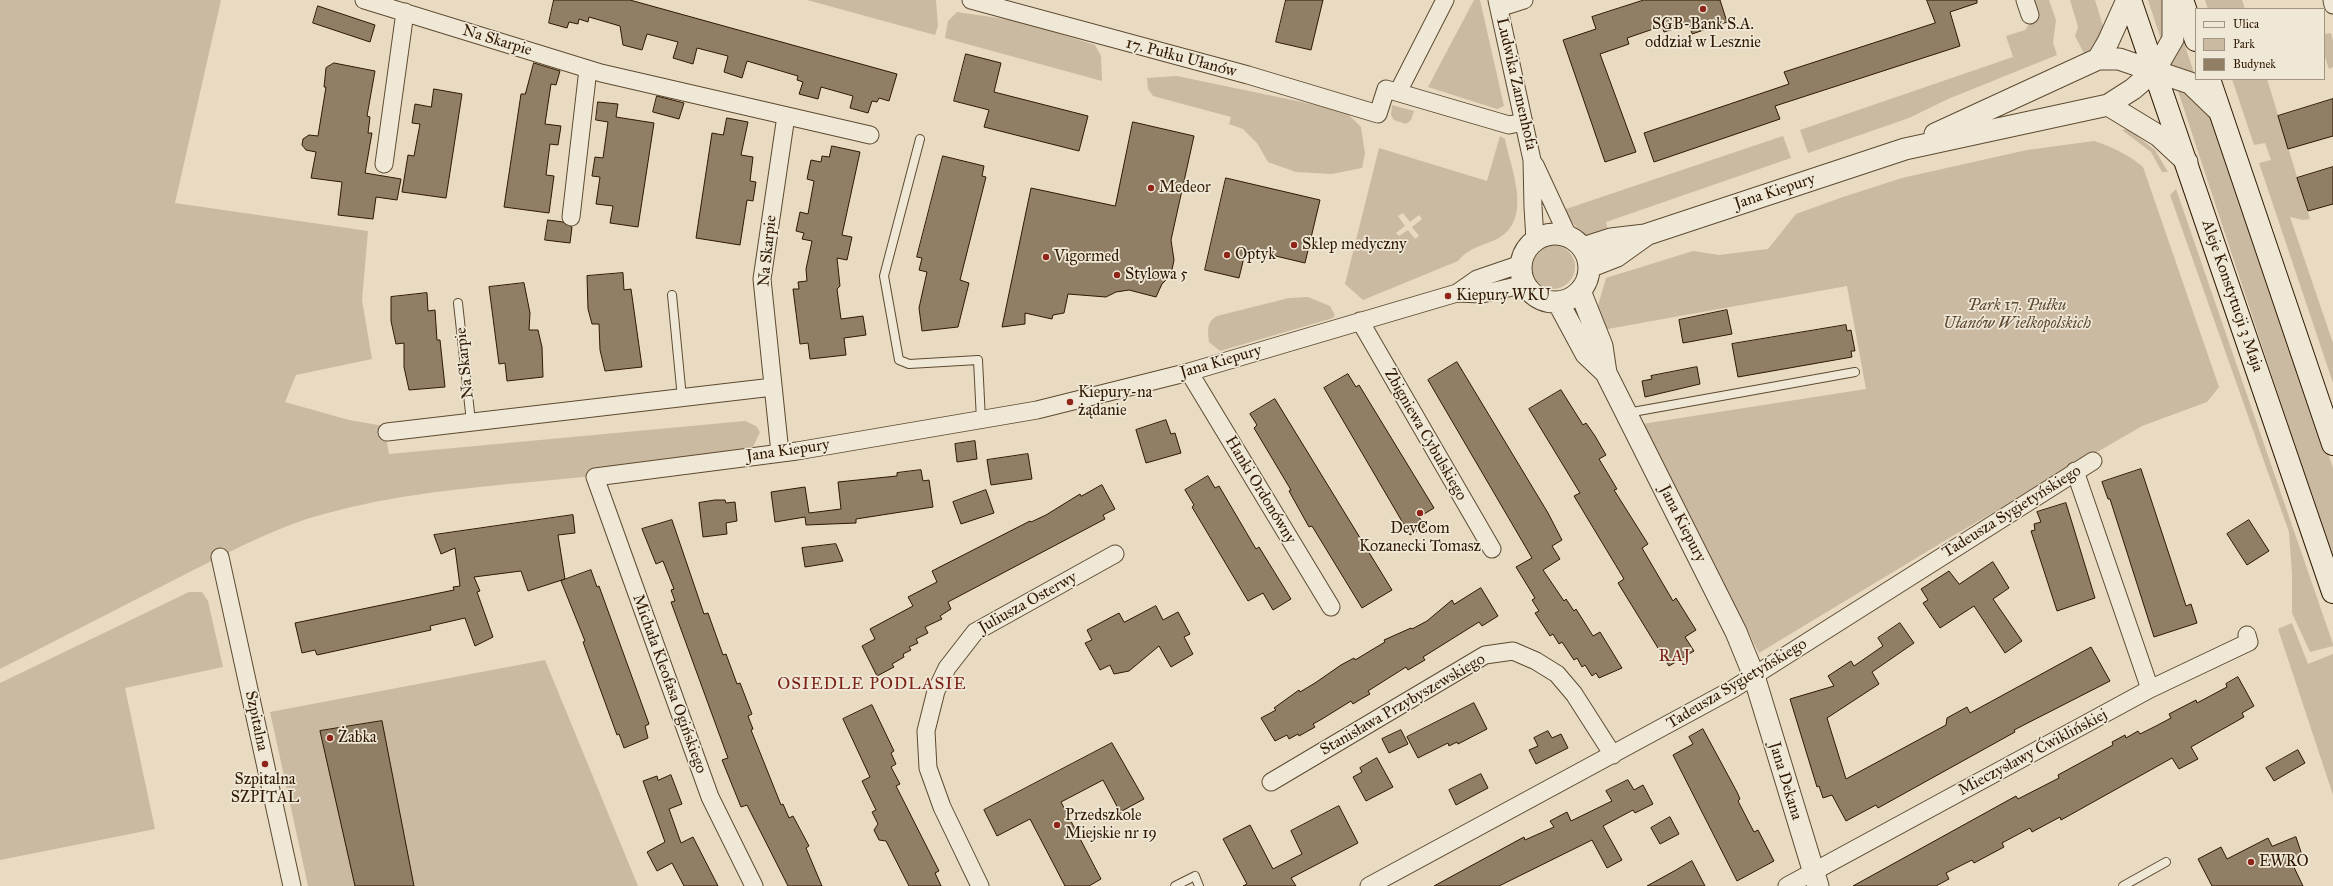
<!DOCTYPE html>
<meta charset="utf-8">
<style>
body{margin:0}
#map{position:relative;width:2333px;height:886px;overflow:hidden;background:#e8dbc2;font-family:"IM FELL Great Primer",serif}
canvas{display:block}
.legend{position:absolute;left:2195px;top:8px;width:130px;height:72px;box-sizing:border-box;background:#f0e8d7;border:1px solid #a39581;margin:0;padding:5px 7px;list-style:none;font-size:12px;color:#301900}
.legend li{display:flex;align-items:center;gap:8px;height:20px}
.legend b{width:20px;border:1px solid #a39581}
</style>
<div id="map">
<canvas width="2333" height="886"></canvas>
<ul class="legend">
<li><b style="height:5px;background:#f0e8d7"></b>Ulica</li>
<li><b style="height:11px;background:#c9baa1"></b>Park</li>
<li><b style="height:11px;background:#907e65"></b>Budynek</li>
</ul>
</div>
<script>
const c = document.querySelector('canvas').getContext('2d');
c.lineJoin = 'round';
function fillPath(path, color) { c.fillStyle = color; c.fill(path, 'evenodd'); }
function strokePath(path, color, width, dash) { c.strokeStyle = color; c.lineWidth = width; c.lineCap = dash ? 'butt' : 'round'; c.setLineDash(dash || []); c.stroke(path); }
function label(font, color, halo, rows, align = 'center') {
  c.font = font + ' "IM FELL Great Primer",serif'; c.lineWidth = 3.5; c.setLineDash([]); c.textBaseline = 'middle'; c.strokeStyle = halo; c.fillStyle = color; for (const [text, x, y, turn = 0] of rows) {
    c.save(); c.translate(x, y); c.rotate((+turn || 0) * Math.PI / 180); c.textAlign = isNaN(turn) ? turn : align; if (halo) c.strokeText(text, 0, 0); c.fillText(text, 0, 0); c.restore();
  }
}
const green = new Path2D(`
 M0,0H221L175,203L368,231L362,300L372,359L296,375L285,402L349,420L384,426L389,454L745,421L756,426L760,432L753,447C613,488 464,475 324,514C272,528 222,556 174,580C116,610 58,639 0,669Z
 M807,0H936L938,26L935,35Z
 M1474,0H1480L1504,106L1497,109L1428,87Z
 M2025,0H2049L2056,20L2053,43L2057,55L1948,99L1909,118L1808,153L1800,130L2013,57L2006,36L2025,30L2030,23Z
 M2070,0H2095L2108,42L2089,63L2075,36L2078,27Z
 M2148,0H2170L2196,79H2198L2333,468V561Z
 M2205,0H2242L2245,9H2208Z
 M957,12L1019,21L1095,45L1101,56L1102,81L945,38L948,21Z
 M2331,33L2333,41V67L2329,69L2324,54V34Z
 M1177,76L1345,111L1361,127L1365,154L1362,168L1332,174L1296,172L1268,162L1257,143L1243,129L1229,124L1231,117L1153,96L1148,89L1147,78Z
 M2232,79H2267L2310,219L2303,220L2290,217L2333,343V383L2259,163L2271,160L2265,143L2254,145Z
 M1392,105L1414,111L1411,120L1406,124L1394,120L1391,115Z
 M2128,129L2155,150L2168,172H2162L2151,152L2122,130Z
 M1500,136L1505,139L1506,144C1513,174 1532,221 1497,239C1482,246 1468,248 1458,261L1363,300L1345,284L1379,148L1487,181ZM1403,213L1410,222L1419,215L1422,219L1412,227L1419,236L1415,239L1408,230L1399,236L1396,233L1405,226L1398,216Z
 M1783,136L1791,158L1606,222L1609,233L1585,239C1579,229 1570,221 1563,210Z
 M2094,141C2112,147 2128,154 2143,167L2219,387L2207,402L2142,426L1951,537L1759,653L1642,424L1866,389L1847,286L1602,330L1597,309L1606,278L1693,251L1719,255L1768,249L1796,214L1843,197L1902,178L2027,150Z
 M2176,189L2333,644V646L2310,652L2292,613V573L2289,532L2170,195Z
 M1531 267a22 22 0 1 1 44 0a22 22 0 1 1-44 0Z
 M1308,297L1330,306L1335,315L1333,318L1220,351L1209,342C1208,331 1206,322 1217,316L1289,298Z
 M189,592H202L208,601L223,667L125,688L155,829L0,860V683Z
 M2292,623L2308,664L2333,654V795L2278,629Z
 M545,660L638,886H308L270,712Z`);
const building = new Path2D(`
 M554,0H630L897,74L889,101L879,98L877,102L872,101L868,113L850,108L853,96L821,87L818,99L799,94L803,82L797,80L798,76L747,61L742,78L724,72L728,56L697,48L693,64L673,58L678,42L647,34L642,50L623,45L620,26L589,17L588,22L579,19L578,24L569,22L567,28L549,23Z
 M1286,0H1323L1311,50L1276,42Z
 M1644,0H1720L1727,22L1692,34L1689,24L1664,32L1662,26L1627,38L1629,44L1600,54L1636,152L1605,162L1563,40L1596,29L1592,17Z
 M1927,0H1977V3L1950,12L1960,46L1775,106L1780,119L1654,162L1644,133L1789,84L1784,72L1935,23Z
 M318,6L375,25L370,42L313,23Z
 M966,54L1001,63L994,92L1088,116L1079,151L984,127L989,110L954,101Z
 M334,63L375,71L367,116L370,117L368,133H372L365,173L401,179L397,200L376,197L373,219L338,215L342,182L311,178L316,152L306,150L302,145L303,139L309,135L318,136L326,87H324L326,68Z
 M534,63L560,71L556,85L551,84L545,124L561,126L558,145L550,144L546,175L554,176L549,213L504,207L521,94H525Z
 M434,89L462,94L446,198L402,192L408,155L414,156L420,124L412,123L415,104L431,107Z
 M657,96L684,103L679,119L653,112Z
 M2333,99V136L2288,149L2278,116Z
 M598,102L618,104L616,117L654,123L638,227L610,223L613,206L596,204L600,177L592,176L595,157L603,158L608,122L596,120Z
 M727,118L748,122L741,155L753,157L750,181L756,182L753,201L747,200L740,245L696,238L712,133L723,135Z
 M1133,122L1194,136L1171,240L1174,260L1171,275L1162,284L1156,297L1129,290L1116,292L1106,297L1068,294L1064,313L1053,315L1052,319L1025,313V324L1002,327L1031,188L1115,206Z
 M832,146L860,152L842,235L852,237L847,260L837,258L840,286L837,289L841,319L863,316L866,335L844,338L846,355L810,359L808,343L800,344L793,289H799L798,282L807,281L806,269L812,241L802,239L804,233L796,231L800,212L808,214L814,181L807,179L811,160L821,162L822,156L829,157Z
 M943,156L984,166L982,176L986,177L960,280L969,283L958,327L922,331L919,308L927,272L919,270L922,258L917,257Z
 M2333,167V204L2308,211L2297,178Z
 M1226,178L1320,200L1305,263L1246,249L1239,278L1205,270Z
 M548,220L563,222L572,227L570,243L545,240Z
 M623,273L624,290L631,289L642,367L605,371L600,350L599,324H592L588,309L587,276Z
 M524,283L530,313L529,330H538L542,347L543,377L507,381L505,363L499,364L489,287Z
 M427,293L428,311L435,310L437,340H440L445,387L409,390L404,367V343L396,344L391,321V297Z
 M1727,310L1732,334L1683,343L1679,320Z
 M1846,325L1847,331L1851,330L1855,351H1851L1852,357L1738,377L1732,344Z
 M1457,362L1548,513L1562,540L1552,546L1560,559L1543,570L1564,601L1566,599L1574,611L1576,609L1593,636L1600,632L1622,668L1599,678L1596,673L1592,676L1585,665L1582,667L1577,658L1574,660L1562,642L1559,644L1553,634L1550,636L1535,613L1539,611L1532,600L1535,598L1516,567L1532,558L1428,380Z
 M1697,367L1700,384L1645,397L1642,381L1652,379L1651,376Z
 M1348,374L1356,387L1359,385L1434,508L1419,517L1425,526L1410,535L1324,388Z
 M1561,390L1583,425L1586,423L1595,436L1606,455L1599,459L1617,489L1614,490L1648,544L1642,548L1673,601L1676,598L1696,630L1685,637L1694,651L1669,666L1618,583L1624,579L1574,496L1580,493L1529,409Z
 M1275,399L1392,590L1362,608L1312,526L1309,527L1289,491L1291,490L1254,428L1257,425L1250,414Z
 M1166,420L1171,434L1175,433L1181,453L1146,463L1136,430Z
 M975,441L977,459L957,462L955,444Z
 M1028,454L1032,479L991,485L987,460Z
 M2141,469L2186,606L2191,604L2197,623L2154,637L2110,499H2108L2102,482Z
 M921,470L923,481L929,480L933,507L856,519V523L806,525L805,517L775,522L771,492L805,487L809,513L841,509L838,482L897,476V473Z
 M1208,476L1215,488L1219,486L1256,549L1259,547L1291,599L1273,610L1263,593L1248,601L1192,507L1194,505L1185,490Z
 M1102,485L1115,509L1103,515L1105,519L948,602L951,609L940,616L942,619L925,627L928,633L916,639L918,643L909,647L911,650L903,654L904,657L892,664L894,667L877,676L862,646L875,639L870,629L913,606L908,597L937,582L932,571L1030,521L1031,522L1046,515L1080,494L1081,496Z
 M986,490L994,513L961,524L953,502Z
 M715,500H725L726,503L735,502L737,521L726,523L727,534L703,537L699,503Z
 M2066,503L2095,598L2057,611L2031,531L2035,530L2034,524L2041,522L2037,512Z
 M573,515L575,533L558,535L565,579L528,591L521,571L474,577L480,591L477,592L493,637L475,646L465,618L430,626L431,630L317,655L315,650L302,653L295,623L454,590L453,587L460,586L455,548L441,554L434,535Z
 M672,520L704,614L708,613L723,655L726,654L737,684L740,683L752,714L748,716L753,729L751,730L781,805L783,804L789,818L793,816L809,846L806,848L822,886H788L747,805L741,807L722,760L728,758L671,602L675,601L671,590L674,589L663,561L656,564L642,529Z
 M2249,520L2269,551L2247,565L2227,534Z
 M836,544L843,561L805,567L802,548Z
 M1993,562L2009,588L1993,599L2022,641L2005,653L1974,606L1940,628L1923,603L1928,600L1921,589L1949,571L1959,584Z
 M591,570L597,587L599,586L649,724L645,726L648,738L624,748L619,734L617,735L583,642L585,641L561,581Z
 M1481,588L1498,616L1482,626L1479,622L1423,657L1425,660L1408,670L1406,667L1368,691L1370,694L1361,699L1353,704L1351,701L1322,719L1313,724L1315,727L1299,736L1298,734L1289,739L1287,735L1275,741L1261,718L1276,710L1274,708L1299,690L1300,692L1315,683L1341,665L1354,658L1355,660L1385,642L1384,640L1411,628L1412,629L1427,621L1452,600L1454,604Z
 M1156,606L1163,620L1178,612L1190,634L1184,637L1193,654L1171,667L1159,646L1129,671L1114,674L1110,665L1100,670L1085,643L1092,640L1087,630L1119,613L1124,622Z
 M1900,623L1914,643L1872,672L1879,684L1827,718L1846,779L1946,725L1947,718L1967,707L1970,713L2091,647L2110,681L2014,730L2015,732L1878,808L1876,805L1846,821L1832,795L1823,798L1819,786L1817,787L1790,699L1834,686L1828,676L1851,661L1854,666L1883,646L1878,638Z
 M2238,677L2254,706L2242,713L2244,717L2191,747L2198,759L2179,769L2172,758L2061,820L2060,817L2032,832L2030,828L2002,843L2004,847L1974,863L1972,860L1946,873L1949,879L1936,886H1853L2016,796L2018,799L2059,778L2058,775L2113,745L2112,742L2125,735L2126,738L2138,731L2140,734L2156,726L2171,718L2169,714L2196,700L2197,703L2227,687L2226,684Z
 M1474,703L1487,729L1458,744L1457,742L1449,746L1448,743L1418,758L1407,737Z
 M872,705L894,751L891,753L896,764L891,767L900,784L896,786L939,871L935,873L941,886H909L886,841L879,840L874,830L878,824L872,812L876,810L862,781L870,777L843,719Z
 M382,721L414,886H355L320,731Z
 M1703,729L1737,792L1740,799L1738,801L1754,832L1758,830L1774,861L1737,881L1673,755L1693,744L1689,737Z
 M1401,730L1408,744L1389,753L1382,739Z
 M1548,731L1552,738L1561,734L1568,748L1536,764L1529,750L1538,746L1534,738Z
 M1112,743L1144,799L1120,812L1103,780L1061,802L1101,879L1089,886H1065L1030,819L997,836L984,810Z
 M2298,750L2305,763L2274,781L2266,768Z
 M1377,758L1393,787L1366,801L1353,777L1362,772L1360,768Z
 M1481,774L1488,788L1456,805L1449,790Z
 M671,775L682,804L669,809L681,843L693,837L718,886H684L672,863L657,871L647,852L665,842L643,781L657,776L658,780Z
 M1628,780L1634,790L1643,785L1653,804L1635,813L1633,810L1603,826L1622,860L1607,868L1592,840L1499,886H1434L1524,837L1525,840L1554,827L1550,821L1567,812L1571,821L1612,801L1606,791Z
 M1339,806L1358,843L1291,878L1296,886H1243L1247,884L1223,839L1250,825L1273,869L1302,854L1291,831Z
 M1670,817L1679,834L1660,844L1651,828Z
 M2296,837L2302,855L2290,859L2303,886H2212L2198,859L2221,847L2227,859L2268,838L2272,846Z
 M1692,861L1705,886H1647L1676,870Z`);
const service = new Path2D(`
 M920,139L884,276L899,360L909,364L978,360L981,420
 M672,295L682,398
 M458,303L471,422
 M1627,413L1855,372
 M1175,886L1195,876L1199,886
 M2123,886L2166,862`);
const minor = new Path2D(`
 M364,0L601,73L870,135
 M971,0L1248,75L1378,114L1386,89L1509,125L1524,122
 M1497,0L1532,160L1533,207L1535,240
 M2025,0L2030,15
 M2332,0L2333,5
 M1499,8L1524,0
 M1398,92L1445,0
 M384,164L405,12
 M1535,165L1568,236
 M571,217L588,69
 M1457,293L1477,279L1521,264
 M1360,321L1492,549
 M1189,372L1331,607
 M387,432L773,387
 M780,453L762,279L786,116
 M2075,471L2150,689
 M220,557L292,886
 M1271,782L1485,655L1513,651L1536,661L1557,674L1574,694L1613,755
 M754,886L710,797L595,477L797,451L1037,410L1189,372L1457,293L1482,294L1525,284
 M980,886L942,807L928,768L926,731L936,691L947,668L975,632L1115,554
 M1369,886L1733,689L2093,461
 M1787,886L2150,689L2249,642L2247,635`);
const tertiary = new Path2D(`
 M2098,59L2108,42L2127,0
 M2108,105L2159,136L2187,162
 M1935,134L2098,59H2119L2190,83L2220,112
 M1521 268a34 34 0 1 1 68 0a34 34 0 1 1-68 0Z
 M1583,248L1611,239L1645,235L1905,149L2108,105L2133,89L2155,70L2173,39V0
 M1589,267L1617,256L1645,236
 M1580,291L1602,346L1606,373
 M1558,302L1586,354L1606,373L1736,632L1754,676L1818,886`);
const secondary = new Path2D(`
 M2130,0L2333,592
 M2182,0L2196,40
 M2209,79L2333,444`);
const markers = [
 [1703,9,4,"#8f2418"],
 [1151,188,4,"#8f2418"],
 [1294,245,4,"#8f2418"],
 [1227,255,4,"#8f2418"],
 [1046,257,4,"#8f2418"],
 [1117,275,4,"#8f2418"],
 [1448,296,4,"#8f2418"],
 [1070,402,4,"#8f2418"],
 [1420,513,4,"#8f2418"],
 [330,738,4,"#8f2418"],
 [265,764,4,"#8f2418"],
 [1057,825,4,"#8f2418"],
 [2251,862,4,"#8f2418"]
];
const poiNames = [
 ["SGB-Bank S.A.",1703,25,"center"],
 ["oddział w Lesznie",1703,43,"center"],
 ["Medeor",1159,188],
 ["Sklep medyczny",1302,245],
 ["Optyk",1235,255],
 ["Vigormed",1054,257],
 ["Stylowa 5",1125,275],
 ["Kiepury WKU",1456,296],
 ["Kiepury-na",1078,393],
 ["żądanie",1078,411],
 ["DevCom",1420,529,"center"],
 ["Kozanecki Tomasz",1420,547,"center"],
 ["Żabka",338,738],
 ["Szpitalna",265,780,"center"],
 ["SZPITAL",265,798,"center"],
 ["Przedszkole",1065,816],
 ["Miejskie nr 19",1065,834],
 ["EWRO",2259,862]
];
const streetNames = [
 ["Na Skarpie",497,41,17],
 ["17. Pułku Ułanów",1181,58,15],
 ["Ludwika Zamenhofa",1516,84,77],
 ["Jana Kiepury",1775,192,-18],
 ["Na Skarpie",768,251,-84],
 ["Aleje Konstytucji 3 Maja",2232,296,71],
 ["Jana Kiepury",1221,362,-16],
 ["Na Skarpie",465,363,-96],
 ["Zbigniewa Cybulskiego",1425,435,60],
 ["Jana Kiepury",788,451,-8],
 ["Hanki Ordonówny",1260,490,59],
 ["Tadeusza Sygietyńskiego",2012,512,-32],
 ["Jana Kiepury",1682,524,63],
 ["Juliusza Osterwy",1028,603,-29],
 ["Michała Kleofasa Ogińskiego",669,684,70],
 ["Tadeusza Sygietyńskiego",1737,684,-31],
 ["Stanisława Przybyszewskiego",1403,705,-30],
 ["Szpitalna",256,721,78],
 ["Mieczysławy Ćwiklińskiej",2033,753,-28],
 ["Jana Dekana",1785,781,73]
];
const parkNames = [
 ["Park 17. Pułku",2017,306],
 ["Ułanów Wielkopolskich",2017,324]
];
const neighbourhoodNames = [
 ["RAJ",1675,657],
 ["OSIEDLE PODLASIE",872,685]
];
fillPath(green, '#c9baa1');
fillPath(building, '#907e65');
strokePath(building, '#301900', 1);
strokePath(service, '#5e4a30', 10);
strokePath(minor, '#5e4a30', 19);
strokePath(tertiary, '#5e4a30', 23);
strokePath(secondary, '#301900', 24);
strokePath(service, '#f0e8d7', 8);
strokePath(minor, '#f0e8d7', 17);
strokePath(tertiary, '#f0e8d7', 21);
strokePath(secondary, '#f0e8d7', 22);
for (const [x, y, r, color] of markers) { const dot = new Path2D(); dot.arc(x, y, r, 0, 2 * Math.PI); c.fillStyle = color; c.fill(dot); strokePath(dot, '#f0e8d7', 1.5); }
label('16px', '#301900', '#f0e8d7', poiNames, 'left');
label('16px', '#301900', '#f0e8d7', streetNames);
label('italic 16px', '#5e4930', '#f0e8d7', parkNames);
c.letterSpacing = '1px';
label('17px', '#7a1f14', '#f0e8d7', neighbourhoodNames);
c.letterSpacing = '0px';
</script>
